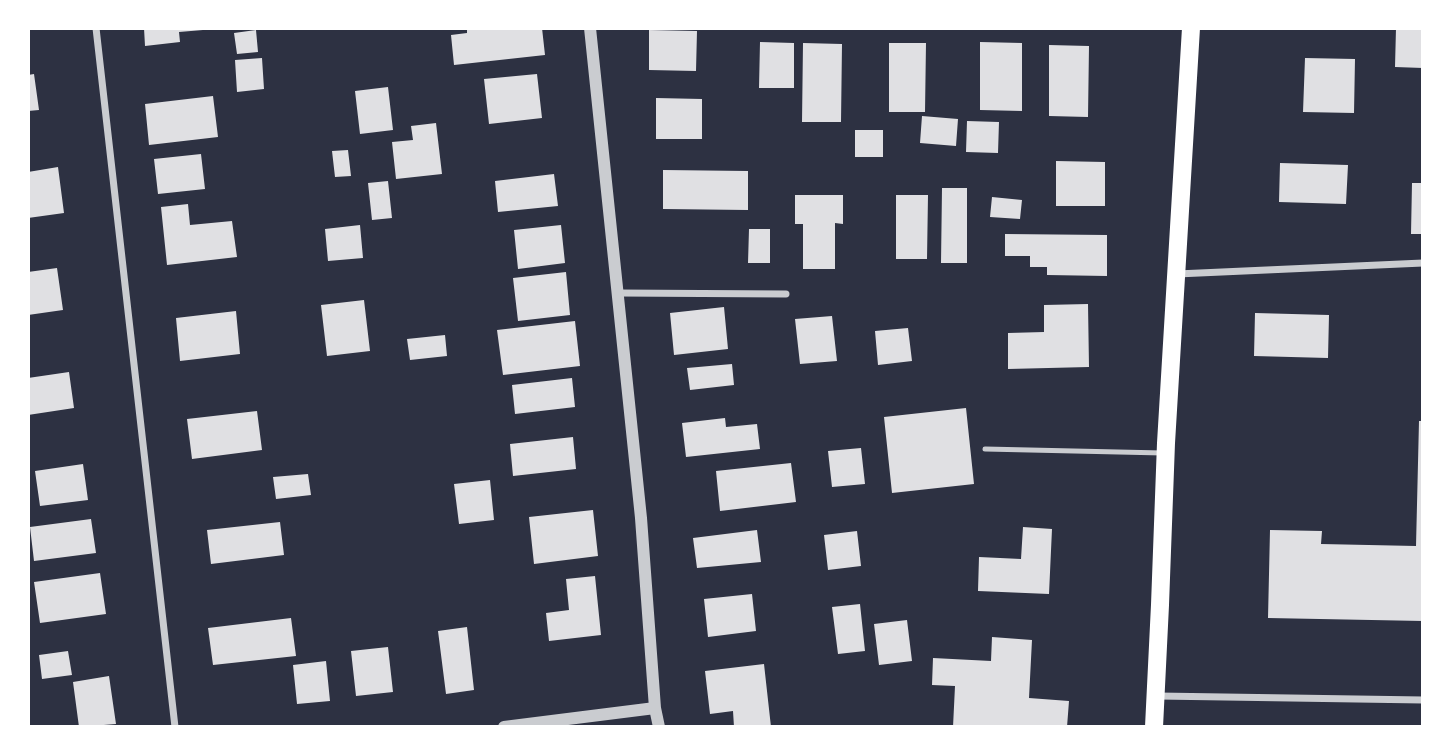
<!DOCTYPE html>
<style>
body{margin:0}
#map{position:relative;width:1451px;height:755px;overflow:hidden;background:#2d3142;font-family:"Noto Sans",sans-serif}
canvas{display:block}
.frame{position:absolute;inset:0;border:30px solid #fff;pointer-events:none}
</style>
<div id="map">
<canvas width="1451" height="755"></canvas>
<div class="frame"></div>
</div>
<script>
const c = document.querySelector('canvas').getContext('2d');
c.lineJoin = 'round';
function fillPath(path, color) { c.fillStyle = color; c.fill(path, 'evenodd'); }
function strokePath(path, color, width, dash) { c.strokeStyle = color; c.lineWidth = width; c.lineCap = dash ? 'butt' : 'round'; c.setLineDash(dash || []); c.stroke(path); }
const building = new Path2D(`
 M144,28H203V30L179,32L180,42L145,46Z
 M467,28H542L545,55L454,65L451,35L467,33Z
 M1396,28H1423V68L1395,67Z
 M256,30L258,52L237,54L234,33Z
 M649,30L697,31L696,71L649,70Z
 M760,42L794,43V88H759Z
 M980,42L1022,43V111L980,110Z
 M803,43L842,44L841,122H802Z
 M889,43H926L925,112H889Z
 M1049,45L1089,46L1088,117L1049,116Z
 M262,58L264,89L237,92L235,60Z
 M1305,58L1355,59L1354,113L1303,112Z
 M34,74L39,110L28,111V75Z
 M537,74L542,118L489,124L484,79Z
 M388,87L393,130L360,134L355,91Z
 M213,96L218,137L149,145L145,104Z
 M656,98L702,99V139H656Z
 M922,116L958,119L956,146L920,143Z
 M967,121L999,122L998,153L966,152Z
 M436,123L442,174L396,179L392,142L413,140L411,126Z
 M855,130H883V157H855Z
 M348,150L351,176L335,177L332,151Z
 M201,154L205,189L158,194L154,159Z
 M1056,161L1105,162V206H1056Z
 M1280,163L1348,165L1346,204L1279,202Z
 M58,167L64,213L28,218V172Z
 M663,170L748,171V210L663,209Z
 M554,174L558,206L498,212L495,181Z
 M388,181L392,218L372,220L368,183Z
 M1412,183H1423V234H1411Z
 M942,188H967V263H941Z
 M795,195H843V224L835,223V269H803V224H795Z
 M896,195H928L927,259H896Z
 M992,197L1022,200L1020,219L990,217Z
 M188,204L190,225L232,221L237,257L167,265L161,207Z
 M360,225L363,258L328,261L325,229Z
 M561,225L565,263L518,269L514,230Z
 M749,229H770V263H748Z
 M1005,234L1107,235V276L1047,275V267H1030V256H1005Z
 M57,268L63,310L28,315V272Z
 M566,272L570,315L518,321L513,278Z
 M364,300L370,351L327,356L321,305Z
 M1088,304L1089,367L1008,369V333L1044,332V305Z
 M724,307L728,349L674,355L670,313Z
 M236,311L240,354L180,361L176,318Z
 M1255,313L1329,315L1328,358L1254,356Z
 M832,316L837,361L800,364L795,319Z
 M575,321L580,366L503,375L497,330Z
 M908,328L912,361L878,365L875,331Z
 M445,335L447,356L410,360L407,339Z
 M732,364L734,385L690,390L687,368Z
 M69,372L74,408L28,415V378Z
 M572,378L575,407L515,414L512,385Z
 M966,408L974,484L892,493L884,417Z
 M257,411L262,450L192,459L187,419Z
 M725,418L726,427L757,424L760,449L686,457L682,423Z
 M1419,421H1423V621L1268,618L1270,530L1322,531L1321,544L1416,546Z
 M573,437L576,469L513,476L510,444Z
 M861,448L865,484L832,487L828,451Z
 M791,463L796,502L720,511L716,471Z
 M83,464L88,500L40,506L35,471Z
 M308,474L311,495L276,499L273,477Z
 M490,480L494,520L459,524L454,484Z
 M593,510L598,556L534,564L529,517Z
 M91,519L96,553L34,561L30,527Z
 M280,522L284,555L211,564L207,530Z
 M1023,527L1052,529L1049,594L978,591L979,557L1021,559Z
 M757,530L761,562L697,568L693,538Z
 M857,531L861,566L828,570L824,535Z
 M100,573L106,614L40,623L34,582Z
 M595,576L601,635L549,641L546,613L569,610L566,579Z
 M752,594L756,631L708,637L704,599Z
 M860,604L865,651L838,654L832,607Z
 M291,618L296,656L213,665L208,628Z
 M907,620L912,661L879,665L874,624Z
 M467,627L474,690L446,694L438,631Z
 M992,637L1032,640L1029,698L1069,701L1067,727H953L955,686L932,685L933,658L991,661Z
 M388,647L393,692L356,696L351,651Z
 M68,651L72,675L42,679L39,655Z
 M326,661L330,701L297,704L293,665Z
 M764,664L771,727H734L733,711L710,714L705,671Z
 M109,676L116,724L79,727L73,682Z`);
const service = new Path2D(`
 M985,449L1163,453`);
const minor = new Path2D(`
 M96,28L175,727
 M1177,274L1423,263
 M618,293L786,294
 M1158,696L1423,700`);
const tertiary = new Path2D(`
 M590,28L641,518L655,708L659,727
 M504,727L655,708`);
const primary = new Path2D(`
 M1154,727L1160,605L1166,443L1191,28`);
fillPath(building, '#e0e0e3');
strokePath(service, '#caccd0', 5);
strokePath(minor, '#caccd0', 7);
strokePath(tertiary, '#caccd0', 12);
strokePath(primary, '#fff', 18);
</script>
